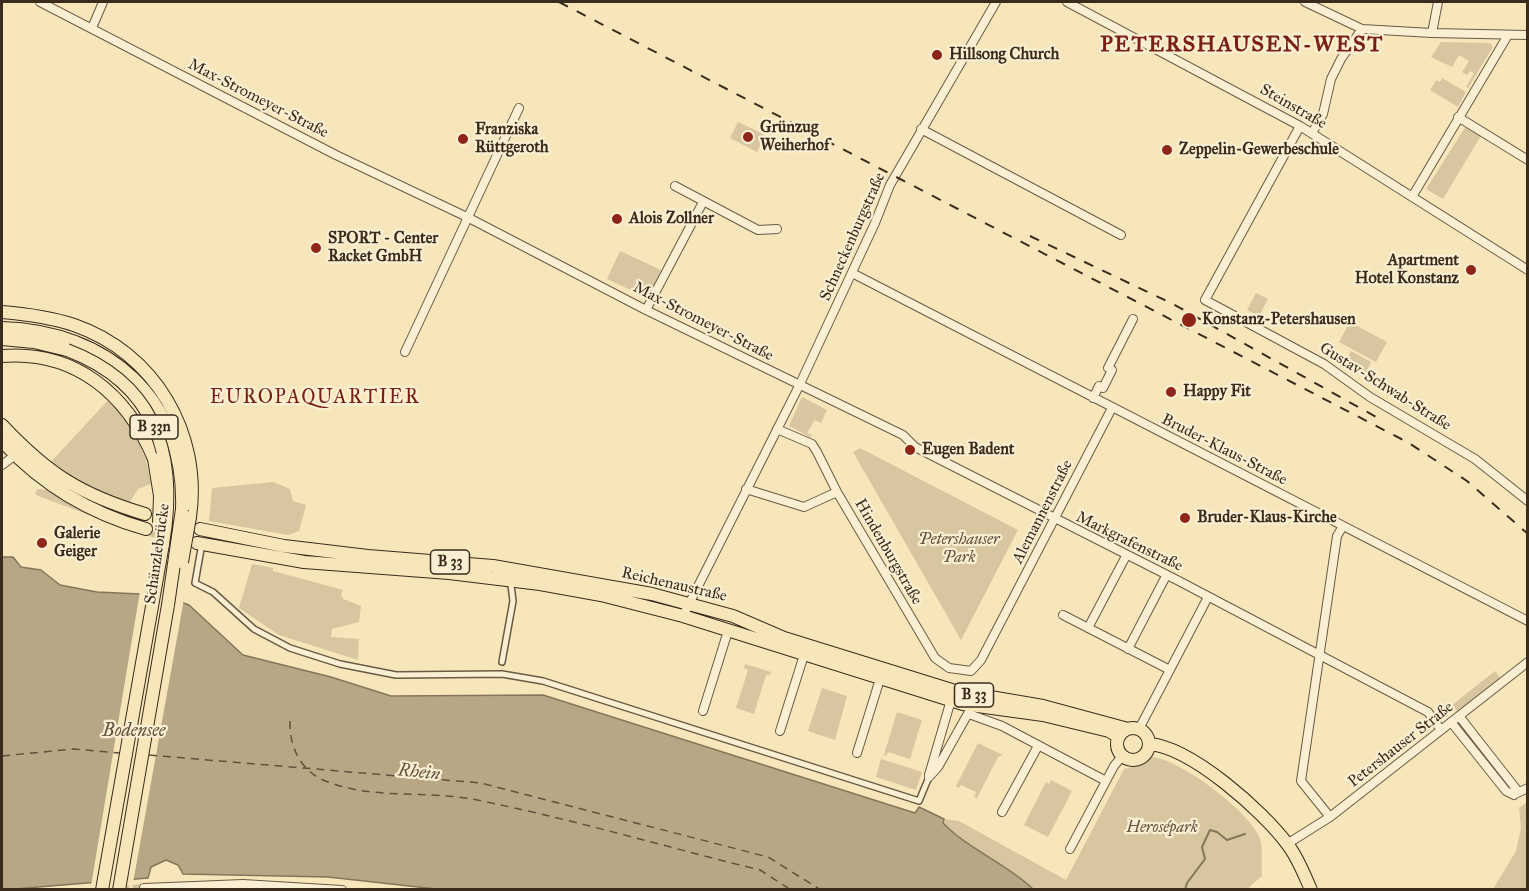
<!DOCTYPE html>
<meta charset="utf-8">
<style>
body{margin:0}
#map{position:relative;width:1529px;height:891px;overflow:hidden;background:#f7e6ba;font-family:"IM FELL Great Primer",serif}
canvas{display:block}
.frame{position:absolute;inset:0;border:3px solid #3a2c1d;pointer-events:none}
</style>
<div id="map">
<canvas width="1529" height="891"></canvas>
<div class="frame"></div>
</div>
<script>
const c = document.querySelector('canvas').getContext('2d');
c.lineJoin = 'round';
function fillPath(path, color) { c.fillStyle = color; c.fill(path, 'evenodd'); }
function strokePath(path, color, width, dash) { c.strokeStyle = color; c.lineWidth = width; c.lineCap = dash ? 'butt' : 'round'; c.setLineDash(dash || []); c.stroke(path); }
function label(font, color, halo, rows, align = 'center') {
  c.font = font + ' "IM FELL Great Primer",serif'; c.lineWidth = 4.5; c.setLineDash([]); c.textBaseline = 'middle'; c.strokeStyle = halo; c.fillStyle = color; for (const [text, x, y, turn = 0] of rows) {
    c.save(); c.translate(x, y); c.rotate((+turn || 0) * Math.PI / 180); c.textAlign = isNaN(turn) ? turn : align; if (halo) c.strokeText(text, 0, 0); c.fillText(text, 0, 0); c.restore();
  }
}
const green = new Path2D(`
 M1441,42L1490,43L1493,47L1468,88L1466,87L1474,73L1470,71L1467,75L1462,72L1469,61L1459,55L1452,67L1431,57Z
 M1442,78L1466,92L1458,107L1430,90L1436,80L1440,82Z
 M738,122L765,135L757,152L730,138Z
 M1466,126L1482,134L1443,199L1426,189Z
 M620,251L661,270L648,298L607,279Z
 M1256,293L1268,299L1259,316L1247,310Z
 M1350,322L1387,342L1376,362L1339,342Z
 M1351,351L1371,362L1364,376L1343,365Z
 M111,397C132,424 146,450 151,484L138,489L128,505L101,496L49,464Z
 M802,397L827,410L821,423L815,420L807,433L812,435L810,437L789,426Z
 M860,448L1018,530L961,640L853,452Z
 M273,482L290,489L293,501L306,505L299,531L288,535L209,521L212,488Z
 M38,489L49,490L95,517L38,496L35,493Z
 M252,564L273,568V571L343,590L341,594L343,599L361,606L359,622L332,629L331,637L359,639L358,660L279,635L239,608Z
 M745,664L771,672L770,675H766L754,714L736,708L748,670L744,668Z
 M1495,671L1501,679L1458,712L1452,705Z
 M822,688L847,696L835,740L808,731Z
 M897,712L922,720L910,759L888,752L886,756L884,755Z
 M978,743L1003,755L998,757L977,798L974,797L976,792L961,785L959,788L956,786Z
 M1153,757C1182,761 1244,808 1258,834C1264,845 1261,863 1262,876L1247,889H1033L994,860L968,846L943,823L944,819L959,821L1066,880L1124,769L1141,765Z
 M881,759L922,772L916,790L876,777Z
 M1051,780L1072,791L1048,837L1024,825L1046,782L1049,784Z
 M1527,802V889H1493L1516,851L1521,828L1519,808Z`);
const water = new Path2D(`
 M2,557H13L21,567L41,570L60,585L97,592L162,595L189,605L243,655L331,677L391,696L543,695L915,813L919,807L944,819L943,823C969,850 1006,863 1033,889L445,890L328,877L183,874L178,865L166,860L151,867L148,878L2,890Z`);
const pier = new Path2D(`
 M140,591L162,592L184,599L133,883L91,886Z`);
const stream = new Path2D(`
 M1185,890L1187,883L1205,859L1202,847L1210,830L1217,832L1227,840L1245,834`);
const ferry = new Path2D(`
 M290,721C289,748 302,773 328,782C375,800 428,790 477,800C572,819 666,847 760,870L791,890
 M149,755L481,783L768,857L821,890
 M2,756L73,749L120,753`);
const minorTunnel = new Path2D(`
 M121,890L144,888`);
const primaryTunnel = new Path2D(`
 M146,529L188,541`);
const pedestrian = new Path2D(`
 M201,549L195,583L213,592L254,629L290,648L340,664L396,675L502,674L543,681L919,801L929,777
 M502,662L513,601L511,585`);
const minor = new Path2D(`
 M40,2L336,155L467,217L646,310L903,435L915,447L1177,580L1428,712L1441,730
 M1067,2L1300,126L1528,270
 M1305,2L1362,29L1432,33L1528,35
 M92,28L103,2
 M1432,33L1438,2
 M1458,117L1528,160
 M1300,126L1205,300L1324,364L1370,397L1475,459L1528,501
 M921,129L1121,235
 M1312,133L1323,114L1331,79L1341,59L1362,29
 M675,186L758,230L777,229
 M1412,197L1508,35
 M852,273L1528,621
 M646,310L703,202
 M405,352L519,108
 M1093,398L1099,386L1103,388L1112,370L1108,368L1133,319
 M777,429L812,444L817,452L837,492L935,658L949,668L971,671L981,660L1112,408
 M2,465L18,453
 M746,489L804,507L837,492
 M1063,615L1170,670
 M683,616L799,386L875,223L890,185L996,2
 M1088,628L1126,556
 M1128,649L1166,576
 M703,711L728,631
 M969,714L1002,726L1106,781
 M1451,722L1506,791L1514,795L1517,790L1459,716
 M1139,729L1208,597
 M780,731L804,655
 M857,753L880,679
 M929,775L951,700
 M929,777L938,767L970,710
 M1517,793L1528,788
 M1002,812L1038,746
 M1330,817L1301,781L1337,536L1343,526
 M1287,844L1330,817L1528,662
 M1070,849L1114,766L1123,755
 M144,888L243,884L342,890`);
const primary = new Path2D(`
 M2,312C26,314 50,317 74,325C155,353 202,433 190,517
 M2,328C108,331 186,399 182,509
 M2,339L34,342L67,350
 M2,356C75,350 127,394 154,459
 M2,425C48,474 81,495 145,514
 M2,441C42,485 89,513 146,529
 M200,529L284,546L368,556L493,566L652,594L733,616L784,638L955,691L1043,706L1128,729
 M197,543L304,562L449,573L540,584L601,595L683,616L963,704L1043,715L1109,731L1119,737
 M1117 744a16 16 0 1 1 32 0a16 16 0 1 1-32 0Z
 M1149,744C1191,747 1263,811 1288,845C1298,858 1304,874 1311,890
 M102,890L163,544
 M119,890L168,605`);
const rail = new Path2D(`
 M559,2L1409,443L1467,481L1528,534
 M1030,236L1173,304L1378,418`);
const primaryBridge = new Path2D(`
 M67,350C157,384 178,456 163,544
 M154,459L160,496L159,523
 M182,562L190,517
 M168,605L182,509`);
const markers = [
 [937,55,6,"#8f2418"],
 [748,137,6,"#8f2418"],
 [463,139,6,"#8f2418"],
 [1167,150,6,"#8f2418"],
 [617,219,6,"#8f2418"],
 [316,248,6,"#8f2418"],
 [1471,270,6,"#8f2418"],
 [1189,320,8,"#8f2418"],
 [1171,392,6,"#8f2418"],
 [910,450,6,"#8f2418"],
 [1185,518,6,"#8f2418"],
 [42,543,6,"#8f2418"]
];
const shields = [
 [154,427,48],
 [450,562,39],
 [974,695,39]
];
const shieldNames = [
 ["B 33n",154,427],
 ["B 33",450,562],
 ["B 33",974,695]
];
const poiNames = [
 ["Hillsong Church",949,55],
 ["Grünzug",760,128],
 ["Weiherhof",760,146],
 ["Franziska",475,130],
 ["Rüttgeroth",475,148],
 ["Zeppelin-Gewerbeschule",1179,150],
 ["Alois Zollner",629,219],
 ["SPORT - Center",328,239],
 ["Racket GmbH",328,257],
 ["Apartment",1459,261,"right"],
 ["Hotel Konstanz",1459,279,"right"],
 ["Konstanz-Petershausen",1202,320],
 ["Happy Fit",1183,392],
 ["Eugen Badent",922,450],
 ["Bruder-Klaus-Kirche",1197,518],
 ["Galerie",54,534],
 ["Geiger",54,552]
];
const streetNames = [
 ["Max-Stromeyer-Straße",258,99,27],
 ["Steinstraße",1293,107,30],
 ["Schneckenburgstraße",853,237,-66],
 ["Max-Stromeyer-Straße",703,322,27],
 ["Gustav-Schwab-Straße",1385,387,32],
 ["Bruder-Klaus-Straße",1224,450,27],
 ["Alemannenstraße",1043,512,-63],
 ["Markgrafenstraße",1129,542,26],
 ["Hindenburgstraße",888,552,60],
 ["Schänzlebrücke",158,554,-82],
 ["Reichenaustraße",674,585,13],
 ["Petershauser Straße",1401,745,-38]
];
const parkNames = [
 ["Petershauser",959,540],
 ["Park",959,558],
 ["Herosépark",1162,828]
];
const waterNames = [
 ["Bodensee",134,732],
 ["Rhein",419,773,6]
];
const quarterNames = [
 ["EUROPAQUARTIER",315,398]
];
const districtNames = [
 ["PETERSHAUSEN-WEST",1242,46]
];
fillPath(green, '#d7c69f');
fillPath(water, '#b7a785');
strokePath(water, '#85765b', 1.5);
fillPath(pier, '#f7e6ba');
strokePath(stream, '#85765b', 2);
strokePath(ferry, '#60513c', 1.5, [8, 6]);
strokePath(minorTunnel, '#d1c19b', 8, [8, 4]);
strokePath(primaryTunnel, '#d1c19b', 12, [12, 6]);
strokePath(pedestrian, '#695a44', 8);
strokePath(minor, '#695a44', 10);
strokePath(primary, '#3a2c1d', 14);
strokePath(pedestrian, '#faefd2', 5);
strokePath(minor, '#faefd2', 8);
strokePath(primary, '#f7e6ba', 12);
strokePath(rail, '#3a2c1d', 2, [10, 10]);
strokePath(primaryBridge, '#3a2c1d', 14, []);
strokePath(primaryBridge, '#f7e6ba', 12);
for (const [x, y, r, color] of markers) { const dot = new Path2D(); dot.arc(x, y, r, 0, 2 * Math.PI); c.fillStyle = color; c.fill(dot); strokePath(dot, '#faefd2', 2); }
for (const [x, y, w] of shields) { const box = new Path2D(); box.roundRect(x - w / 2, y - 12, w, 24, 4.5); c.fillStyle = '#faefd2'; c.fill(box); strokePath(box, '#3a2c1d', 1.5); }
label('bold 15px', '#3a2c1d', null, shieldNames);
label('bold 16px', '#3a2c1d', '#faefd2', poiNames, 'left');
label('16px', '#3a2c1d', '#faefd2', streetNames);
label('italic 16px', '#61523e', '#faefd2', parkNames);
label('italic 18px', '#60513c', '#faefd2', waterNames);
c.letterSpacing = '1.5px';
label('20px', '#7a1f14', '#faefd2', quarterNames);
c.letterSpacing = '0px';
c.letterSpacing = '1.5px';
label('bold 22px', '#7a1f14', '#faefd2', districtNames);
c.letterSpacing = '0px';
</script>
